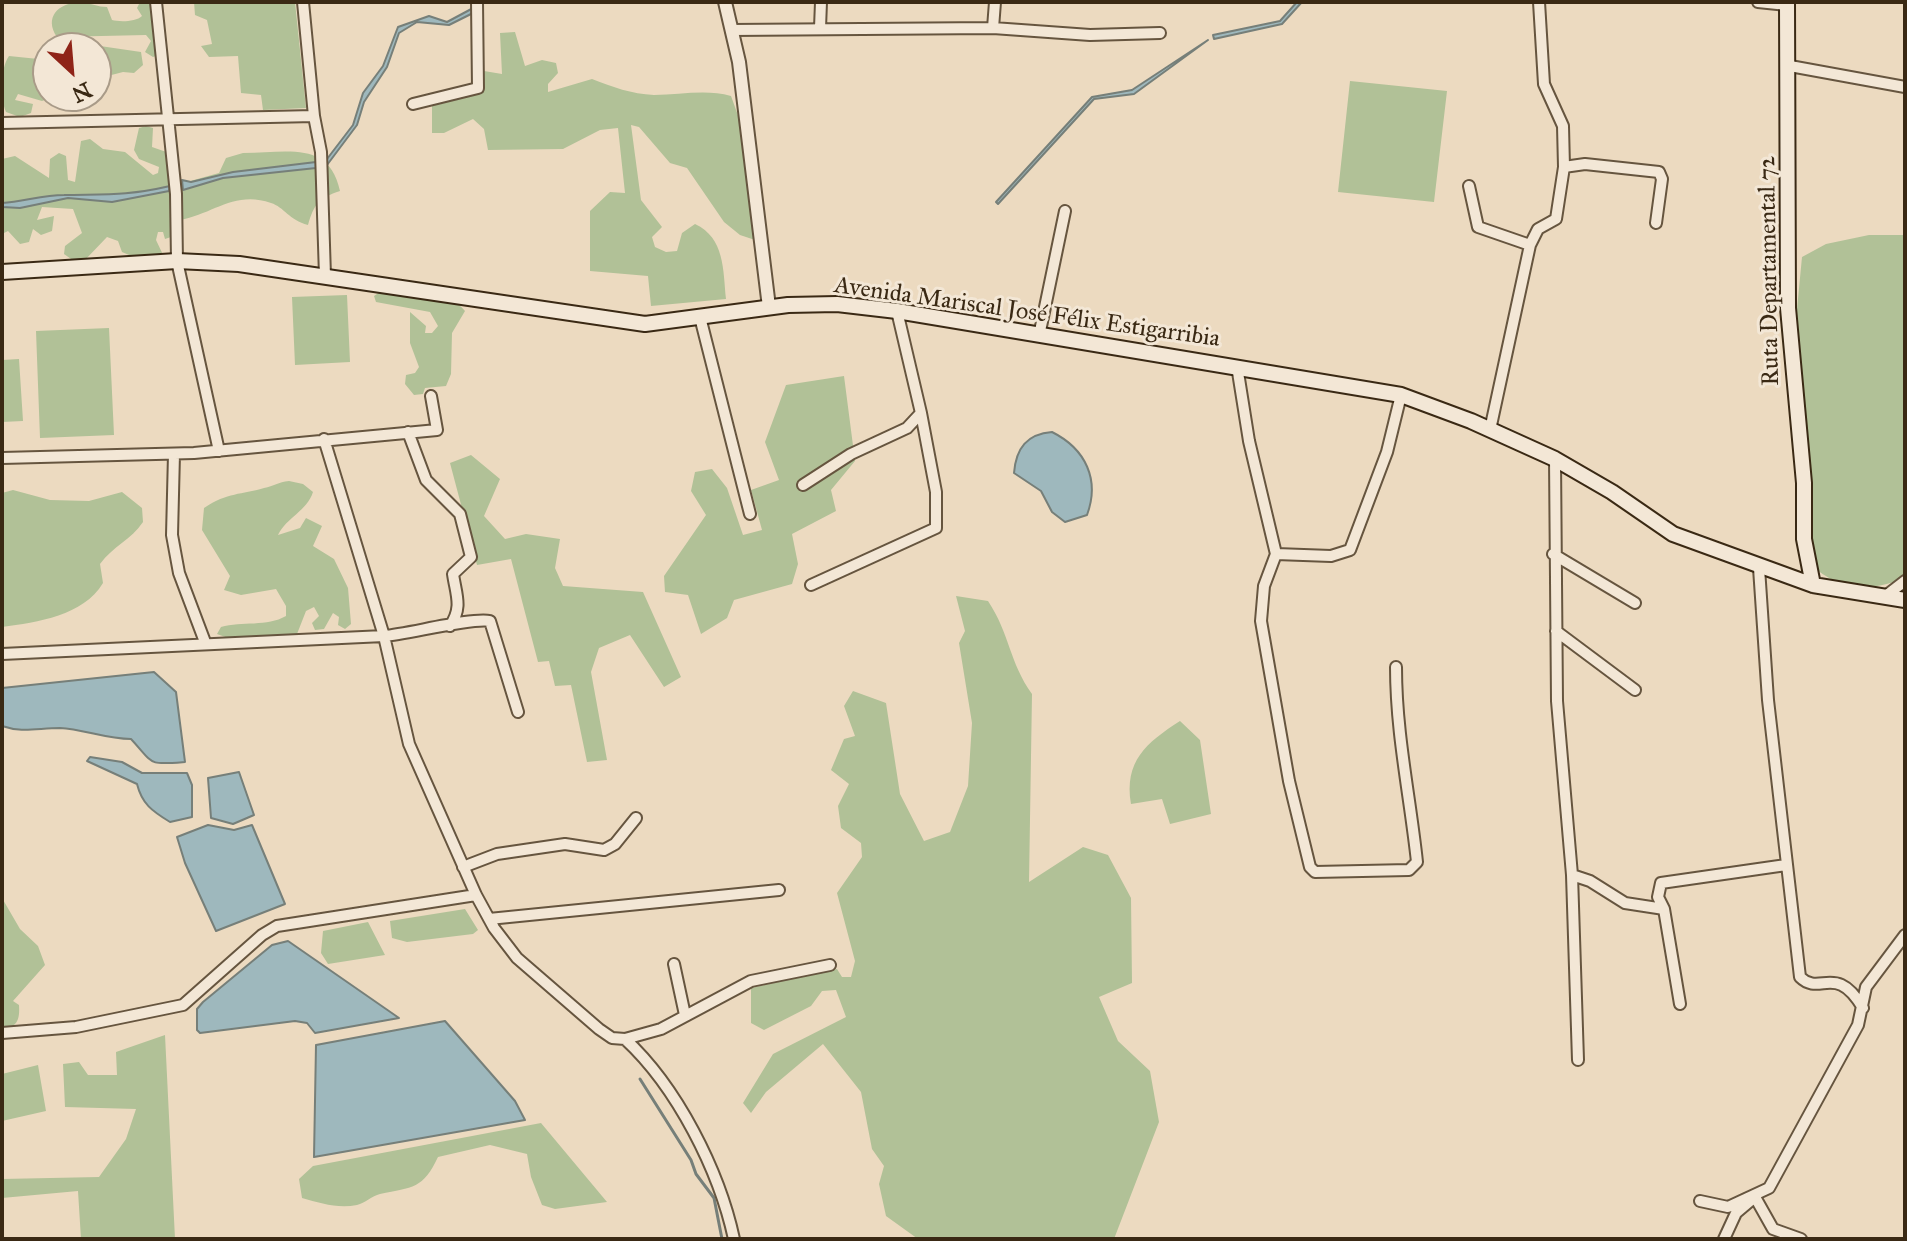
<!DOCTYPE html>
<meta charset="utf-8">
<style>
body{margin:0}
#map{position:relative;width:1907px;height:1241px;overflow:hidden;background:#ecdac0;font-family:"IM FELL Great Primer",serif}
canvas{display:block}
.frame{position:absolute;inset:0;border:4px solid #3a2914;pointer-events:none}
.north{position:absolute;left:32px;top:32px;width:80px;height:80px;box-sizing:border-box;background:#f3e7d6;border:2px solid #a99b88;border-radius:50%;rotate:154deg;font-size:22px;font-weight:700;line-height:32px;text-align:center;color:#3a2914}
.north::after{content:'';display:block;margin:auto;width:28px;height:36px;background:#8f2418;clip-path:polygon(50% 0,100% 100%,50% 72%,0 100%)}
</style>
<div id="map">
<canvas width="1907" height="1241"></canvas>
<div class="frame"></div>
<div class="north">N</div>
</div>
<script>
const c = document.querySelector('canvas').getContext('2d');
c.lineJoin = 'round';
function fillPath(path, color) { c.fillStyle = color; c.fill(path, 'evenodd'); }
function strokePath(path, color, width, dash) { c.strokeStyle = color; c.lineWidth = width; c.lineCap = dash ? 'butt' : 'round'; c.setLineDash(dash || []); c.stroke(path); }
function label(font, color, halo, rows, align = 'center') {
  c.font = font + ' "IM FELL Great Primer",serif'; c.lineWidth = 6; c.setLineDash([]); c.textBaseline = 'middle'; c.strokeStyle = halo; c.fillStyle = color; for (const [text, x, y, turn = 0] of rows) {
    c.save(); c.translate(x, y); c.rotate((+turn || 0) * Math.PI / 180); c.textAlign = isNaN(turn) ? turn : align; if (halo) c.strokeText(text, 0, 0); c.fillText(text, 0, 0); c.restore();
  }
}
const green = new Path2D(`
 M140,2H158L162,54L153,57L145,52L151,41L146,35L57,37C43,17 60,1 82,3C91,3 98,7 107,7L112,20C119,22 136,22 142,16L137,8Z
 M194,2H295L306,108L263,110L261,95L241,93L238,56L209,57L201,46L212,44L207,20L195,15Z
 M515,32L525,66L542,60L556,63L558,73L548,84V92L592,79C613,87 631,94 654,95C680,95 706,89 731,96L740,121L755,240L740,235L724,222L687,168L670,163L639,127L631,125L641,200L662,227L652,237L655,247L666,252L677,251L682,233L695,224C725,238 723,270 726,299L651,306L648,276L590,271V211L610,192L625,193L618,128L600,130L563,149L488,150L484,129L473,119L444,133H432V99L476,87L484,71L502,74L500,33Z
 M100,46L141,52L143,65L134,73L123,72L96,79V48H86Z
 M9,56L48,60V96H56L42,101L18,94L15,100L33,104L31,113L20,117L6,112C0,97 0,69 9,56Z
 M1350,81L1447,91L1434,202L1338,192Z
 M146,126L153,128L152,147L172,154L174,236L165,239L163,232H158L156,240L165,259L136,258L122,252L118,241L107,237L85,260L74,261L64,254L65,246L82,233L73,209L42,207L37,220L54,216L52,231L41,235L33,229L29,242L20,244L8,231L2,234V159L15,156L49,178L50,159L59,153L66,156L68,180L75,182L81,141L90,139L103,149L125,152L153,175L158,173L159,167L139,159L134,150L139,128Z
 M243,153C287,153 329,140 340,191C319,198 314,204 308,225C289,220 284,207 271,203C235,190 213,214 180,220L176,185L219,173L226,158Z
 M1869,235H1905V579C1864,591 1847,594 1812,566L1795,330L1802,257L1826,244Z
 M380,292C404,297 449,289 465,311L452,333L451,374L446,386L425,388L423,394L414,395L405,384L406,375L415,373L419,367L410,343V312L426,326L425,333H432L438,326L430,312L376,302L374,296Z
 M347,295L350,362L295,365L292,297Z
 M109,328L114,435L40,438L36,331Z
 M19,359L23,421L2,422V360Z
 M844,376L855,461L831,490L836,511L792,534L798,564L792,584L734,600L727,618L701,634L688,595L665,592L664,576L706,515L691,491L695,472L712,469L727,488L743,535L762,530L751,490L779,480L765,442L786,385Z
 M471,455L500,479L484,516L505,539L526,534L560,539L555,568L563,586L643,592L681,677L664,687L630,635L599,648L591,672L607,760L587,762L571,685L555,686L549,661L538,662L511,559L477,565L450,463Z
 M289,481L303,484L313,492C307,511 287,517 278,535L300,528L306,518L322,526L313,546L334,559L348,588L351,624L345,629L338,625L339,617L333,613L324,629L315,630L312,623L319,616L314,607L306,611L297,634L228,638L217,634L221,627C242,621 267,627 286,616V606L276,589L241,595L224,590L230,576L202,530L204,508C228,492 241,495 264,488C274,486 278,482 289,481Z
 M13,490L50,500L89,501L122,492L142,508L143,522C131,540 113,546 100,564L103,583C83,616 38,622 2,627V493Z
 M956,596L988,601C1010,634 1009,662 1032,694L1029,882L1083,847L1108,855L1131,898L1132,983L1099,997L1118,1041L1150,1071L1159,1122L1114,1239H918L886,1216L879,1184L884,1166L872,1149L861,1092L823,1044L766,1092L751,1113L743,1103L773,1054L846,1017L836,990L822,991L811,1006L764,1030L751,1023V988L837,969L842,977H851L855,961L837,893L862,857L861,843L841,828L838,806L849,784L831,770L844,739L855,736L844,706L853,691L886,703L900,794L924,841L950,832L968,786L972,723L959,643L965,631Z
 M1180,721L1200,740L1211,814L1170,824L1162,799L1131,804C1124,761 1146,743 1180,721Z
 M2,898L20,929L38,946L45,965L13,1001L19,1005C20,1021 17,1026 2,1031Z
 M465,909L478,930L473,934L407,942L392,938L390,921Z
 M368,922L385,955L328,964L321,953L323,931Z
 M165,1035L175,1239H81L78,1191L2,1198V1179L99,1177L126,1139L136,1109L65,1107L63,1064L79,1062L88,1075H117L116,1052Z
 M38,1065L46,1111L2,1121V1074Z
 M541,1123L607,1202L555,1209L542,1205L531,1177L527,1154L490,1145L438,1157C423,1189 413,1187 380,1194C372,1196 365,1203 357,1205C338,1209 320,1203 302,1198L299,1179L313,1166Z`);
const water = new Path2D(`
 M1297,2H1302L1282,24L1214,39L1213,35L1280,21Z
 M475,7V12L449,25L417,22L399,33L387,67L364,102L357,125L327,165V159L353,125L363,93L383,66L398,27L429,16L447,22Z
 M1208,40L1134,94L1094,99L998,204L996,202L1092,97L1132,90Z
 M316,162V168L223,178L183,190L182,180L191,182L233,172Z
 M170,186L169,191L112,202L68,198L20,208L2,207V203C23,202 42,195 64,195C106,194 127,196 170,186Z
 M1052,432C1086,449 1100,480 1087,515L1065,522L1052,512L1041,491L1014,473C1016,448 1027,434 1052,432Z
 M154,672L176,692L185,762C147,765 155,765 131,739C106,739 83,729 60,728C38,728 22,733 2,726V688Z
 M90,757L122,762L142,773H187L192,785V817L170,822C152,811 142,804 137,784L87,761Z
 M239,772L254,815L233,824L211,818L208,778Z
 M208,825L234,830L252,825L285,904L216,931L185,863L177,837Z
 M288,941L399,1018L315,1033L307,1023L295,1021L200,1033L197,1030V1009L203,1002L272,945Z
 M445,1021L515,1101L525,1120L314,1157L316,1045Z`);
const stream = new Path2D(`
 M640,1079L691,1160L696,1174L714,1198L722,1239`);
const minor = new Path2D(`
 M156,2L176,194L177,261L219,451
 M303,2L314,116L321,152L325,276
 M1758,2L1787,5
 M820,28L821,2
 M993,28L995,2
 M731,30L993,28L1090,35L1160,33
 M1790,66L1905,87
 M413,104L478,88L477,2
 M2,123L314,116
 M1564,167L1585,164L1659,172L1662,179L1656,223
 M1469,186L1478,227L1530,245
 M700,317L750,514
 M1039,336L1065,211
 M1237,366L1249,441L1276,554L1264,586L1261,621L1289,781L1310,867L1315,872L1409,870L1417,862C1410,796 1396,734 1396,667
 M1490,430L1530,245L1538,229L1556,219L1564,167L1563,126L1544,84L1539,2
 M408,432L426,480L460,514L471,557L453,574C456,595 463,607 450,626
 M324,439L384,636L409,744L476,895L494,928L517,958L599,1029L612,1038L625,1039C677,1087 719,1170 734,1239
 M174,454L172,535L179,573L205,642
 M2,458L194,453L437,430L431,396
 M1555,459L1557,701L1572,875L1578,1060
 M803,485L851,454L907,428L921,413L897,311
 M1276,554L1331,556L1350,550L1387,452L1401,395
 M1553,554L1635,603
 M1759,568L1768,700L1800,977C1820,997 1836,962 1863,1008
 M811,585L936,528V492L921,413
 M1883,598L1905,581
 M1556,631L1635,690
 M2,654L384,636C408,634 473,617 490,621L518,712
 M463,867L497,854L565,844L604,850L615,844L636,818
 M1572,875L1590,881L1625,903L1664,909
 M489,919L779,890
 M674,964L685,1015
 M1680,1004L1664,909L1658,897L1661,883L1786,865
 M2,1033L76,1027L183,1005L262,935L277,926L476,895
 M625,1039L661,1029L751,981L830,965
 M1700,1201L1728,1207L1769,1188L1858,1025L1866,987L1905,935
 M1724,1239L1736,1213L1755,1197L1773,1229L1801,1239`);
const tertiary = new Path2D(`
 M725,2L739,62L769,307`);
const secondary = new Path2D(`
 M1787,2L1788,308L1804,483V539L1813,585
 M2,272L177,261L239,264L645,324L788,305L837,304L897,311L1401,395L1471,421L1555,459L1612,492L1673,534L1813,585L1905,600`);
const streetNames = [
 ["Ruta Departamental 72",1770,271,-91],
 ["Avenida Mariscal José Félix Estigarribia",1027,313,8]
];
fillPath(green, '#b1c197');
fillPath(water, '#9eb8bd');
strokePath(water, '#767f79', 2);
strokePath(stream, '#767f79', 3);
strokePath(minor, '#66553f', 14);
strokePath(tertiary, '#66553f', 16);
strokePath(secondary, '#3a2914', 18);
strokePath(minor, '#f3e7d6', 10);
strokePath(tertiary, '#f3e7d6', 12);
strokePath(secondary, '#f3e7d6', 14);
label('24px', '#3a2914', '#f3e7d6', streetNames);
</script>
